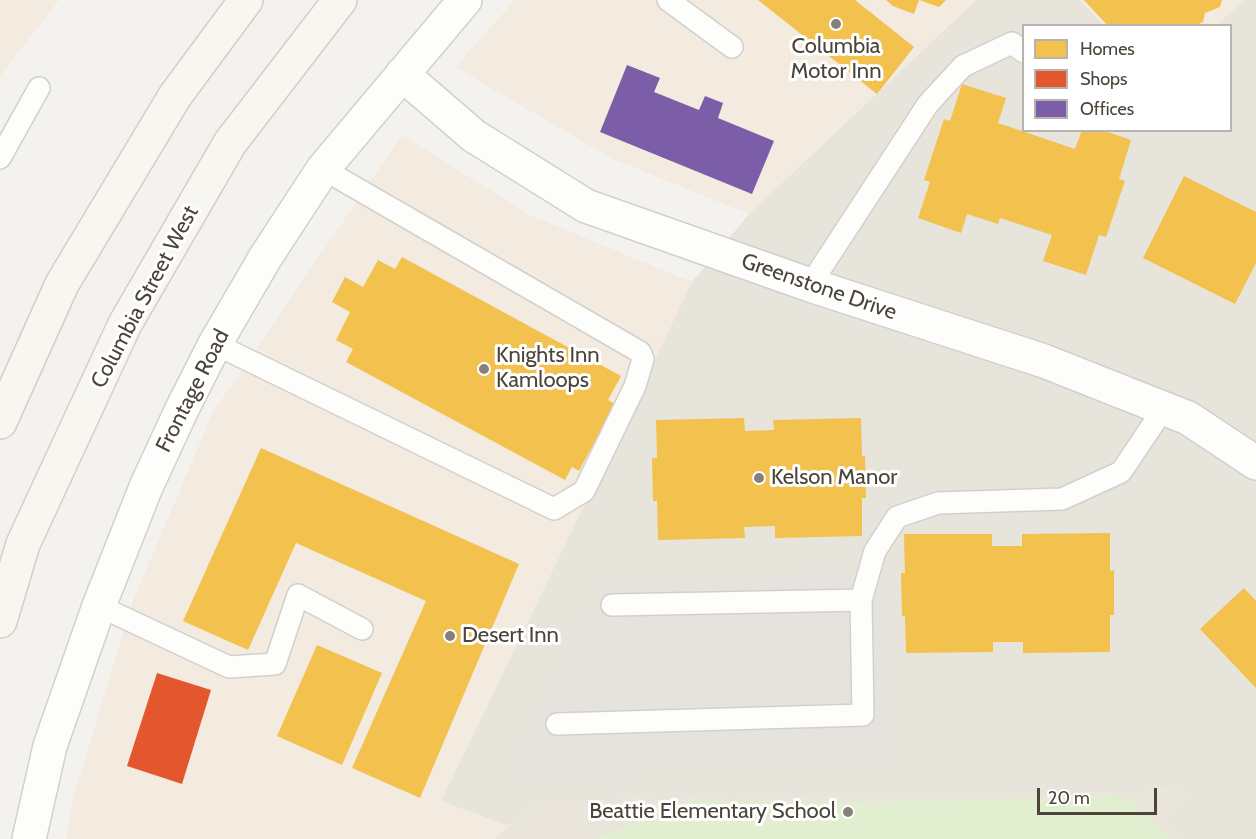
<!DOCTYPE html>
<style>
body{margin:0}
#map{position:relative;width:1256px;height:839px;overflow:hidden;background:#f4f2ee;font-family:Cabin,sans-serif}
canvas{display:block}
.legend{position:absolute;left:1022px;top:24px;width:210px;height:108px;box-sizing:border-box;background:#fff;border:2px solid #b7b4b0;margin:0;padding:8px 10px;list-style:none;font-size:18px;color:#4b4439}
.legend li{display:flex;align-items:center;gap:12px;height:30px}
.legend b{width:30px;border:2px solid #b7b4b0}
.scale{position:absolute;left:1037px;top:788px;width:120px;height:27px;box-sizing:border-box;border:3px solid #4b4439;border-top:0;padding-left:8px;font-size:18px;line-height:21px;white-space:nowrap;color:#4b4439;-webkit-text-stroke:4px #fff;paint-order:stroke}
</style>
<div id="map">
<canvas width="1256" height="839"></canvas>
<ul class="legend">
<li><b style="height:16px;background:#f2c14e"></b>Homes</li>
<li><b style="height:16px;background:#e4572e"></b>Shops</li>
<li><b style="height:16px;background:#7b5ea7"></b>Offices</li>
</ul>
<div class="scale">20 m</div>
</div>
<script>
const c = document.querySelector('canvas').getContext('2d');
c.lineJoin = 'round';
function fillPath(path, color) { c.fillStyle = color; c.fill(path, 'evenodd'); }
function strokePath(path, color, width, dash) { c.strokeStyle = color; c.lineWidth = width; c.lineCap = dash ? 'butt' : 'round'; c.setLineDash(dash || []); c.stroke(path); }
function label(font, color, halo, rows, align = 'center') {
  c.font = font + ' Cabin,sans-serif'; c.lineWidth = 6; c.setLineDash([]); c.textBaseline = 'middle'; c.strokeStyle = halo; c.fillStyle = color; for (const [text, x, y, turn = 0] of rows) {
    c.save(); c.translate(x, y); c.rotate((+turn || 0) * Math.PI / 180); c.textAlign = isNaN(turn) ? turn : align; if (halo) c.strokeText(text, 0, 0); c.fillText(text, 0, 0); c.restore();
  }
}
const residential = new Path2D(`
 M976,0H1080L1104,25L1024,26V130H1230V26L1216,25L1244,0H1256V839H1181L1164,823L1195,791L533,801L508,826L441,801L692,282L749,214Z`);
const commercial = new Path2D(`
 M0,0H59L0,76Z
 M515,0H976L749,214L613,159L455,67Z
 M1080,0H1244L1216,26L1104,25Z
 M402,135L530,215L692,282L441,801L508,826L495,839H66L71,806L132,603L213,412Z`);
const education = new Path2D(`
 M1196,791L1164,823L1181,839H495L533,801Z`);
const green = new Path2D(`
 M1126,796L1168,839H593L689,801L845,803Z`);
const parking = new Path2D(`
 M881,574L888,760L514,772L613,581Z`);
const homes = new Path2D(`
 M758,0H855L914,47L877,94Z
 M886,0H946L939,7L919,0L914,14L893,6Z
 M1084,0H1222L1220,7L1205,13L1203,22L1195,26H1108Z
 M962,84L1006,98L998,123L1075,149L1082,130H1102L1131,140L1119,179L1125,181L1106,237L1099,235L1086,275L1043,261L1052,235L1000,218L998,224L967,214L961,233L918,218L930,182L924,180L944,119L950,121Z
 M1184,176L1256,212V263L1235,304L1143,258Z
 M402,257L621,376L608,400L615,404L579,471L572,467L565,480L346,362L353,349L336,340L350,312L332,302L345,277L363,287L378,260L395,269Z
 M744,418L745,431L774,430L773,420L861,418L862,456H865L866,498H862V536L775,538V526L744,527L745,538L658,540L657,501H653L652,458H657L656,420Z
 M261,448L519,564L420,798L352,768L426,601L296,543L248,650L183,621Z
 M1110,533V571L1114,570V615H1110V652L1023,653V642H993V652L906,653L905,616H902L901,573H905L904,534H992V546H1022V534Z
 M1244,588L1256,601V688L1200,629Z
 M317,645L382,673L342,765L277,736Z`);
const shops = new Path2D(`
 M157,673L211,690L182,784L127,766Z`);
const offices = new Path2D(`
 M627,65L660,78L654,92L699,110L705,96L723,103L718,118L774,141L752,194L600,132Z`);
const lane = new Path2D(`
 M668,0L732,47
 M0,158L39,88
 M810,285L928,104L963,66L1012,43L1024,52
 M215,344L554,509L584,491L635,386L643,359L640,352L323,169
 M612,605L861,600L875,551L897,517L938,503L1062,499L1121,472L1164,408
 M99,606L229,667L275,664L298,595L362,629
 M557,724L863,715L861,600`);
const street = new Path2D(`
 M402,74L474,136L586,206L810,285L1044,361L1188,418L1256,463
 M29,839L50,746L99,606L146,487L182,409L215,344L265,258L323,169L465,0`);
const secondary = new Path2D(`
 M0,422L62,284L175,96L246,0
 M0,621L23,544L125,324L230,143L340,0`);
const markers = [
 [836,24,6,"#868178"],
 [484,369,6,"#868178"],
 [759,478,6,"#868178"],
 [450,636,6,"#868178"],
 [848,812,6,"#868178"]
];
const poiNames = [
 ["Columbia",836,47,"center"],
 ["Motor Inn",836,72,"center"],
 ["Knights Inn",496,356],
 ["Kamloops",496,381],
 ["Kelson Manor",771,478],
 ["Desert Inn",462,636],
 ["Beattie Elementary School",836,812,"right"]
];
const streetNames = [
 ["Greenstone Drive",819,287,19],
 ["Columbia Street West",145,297,-62],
 ["Frontage Road",193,391,-63]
];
fillPath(residential, '#e7e4dc');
fillPath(commercial, '#f3ebdf');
fillPath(education, '#eae5da');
fillPath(green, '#e1eecf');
fillPath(parking, '#e6e3df');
fillPath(homes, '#f2c14e');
fillPath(shops, '#e4572e');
fillPath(offices, '#7b5ea7');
strokePath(lane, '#d2d0cb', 24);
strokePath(street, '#d2d0cb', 36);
strokePath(secondary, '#d3cfc5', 36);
strokePath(lane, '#fdfdfc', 21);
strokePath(street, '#fdfdfc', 33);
strokePath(secondary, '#f7f6f1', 33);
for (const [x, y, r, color] of markers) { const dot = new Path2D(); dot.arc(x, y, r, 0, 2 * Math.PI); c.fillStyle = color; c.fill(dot); strokePath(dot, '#fff', 2); }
label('22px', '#4b4439', '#fff', poiNames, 'left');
label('22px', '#4b4439', '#fff', streetNames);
</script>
